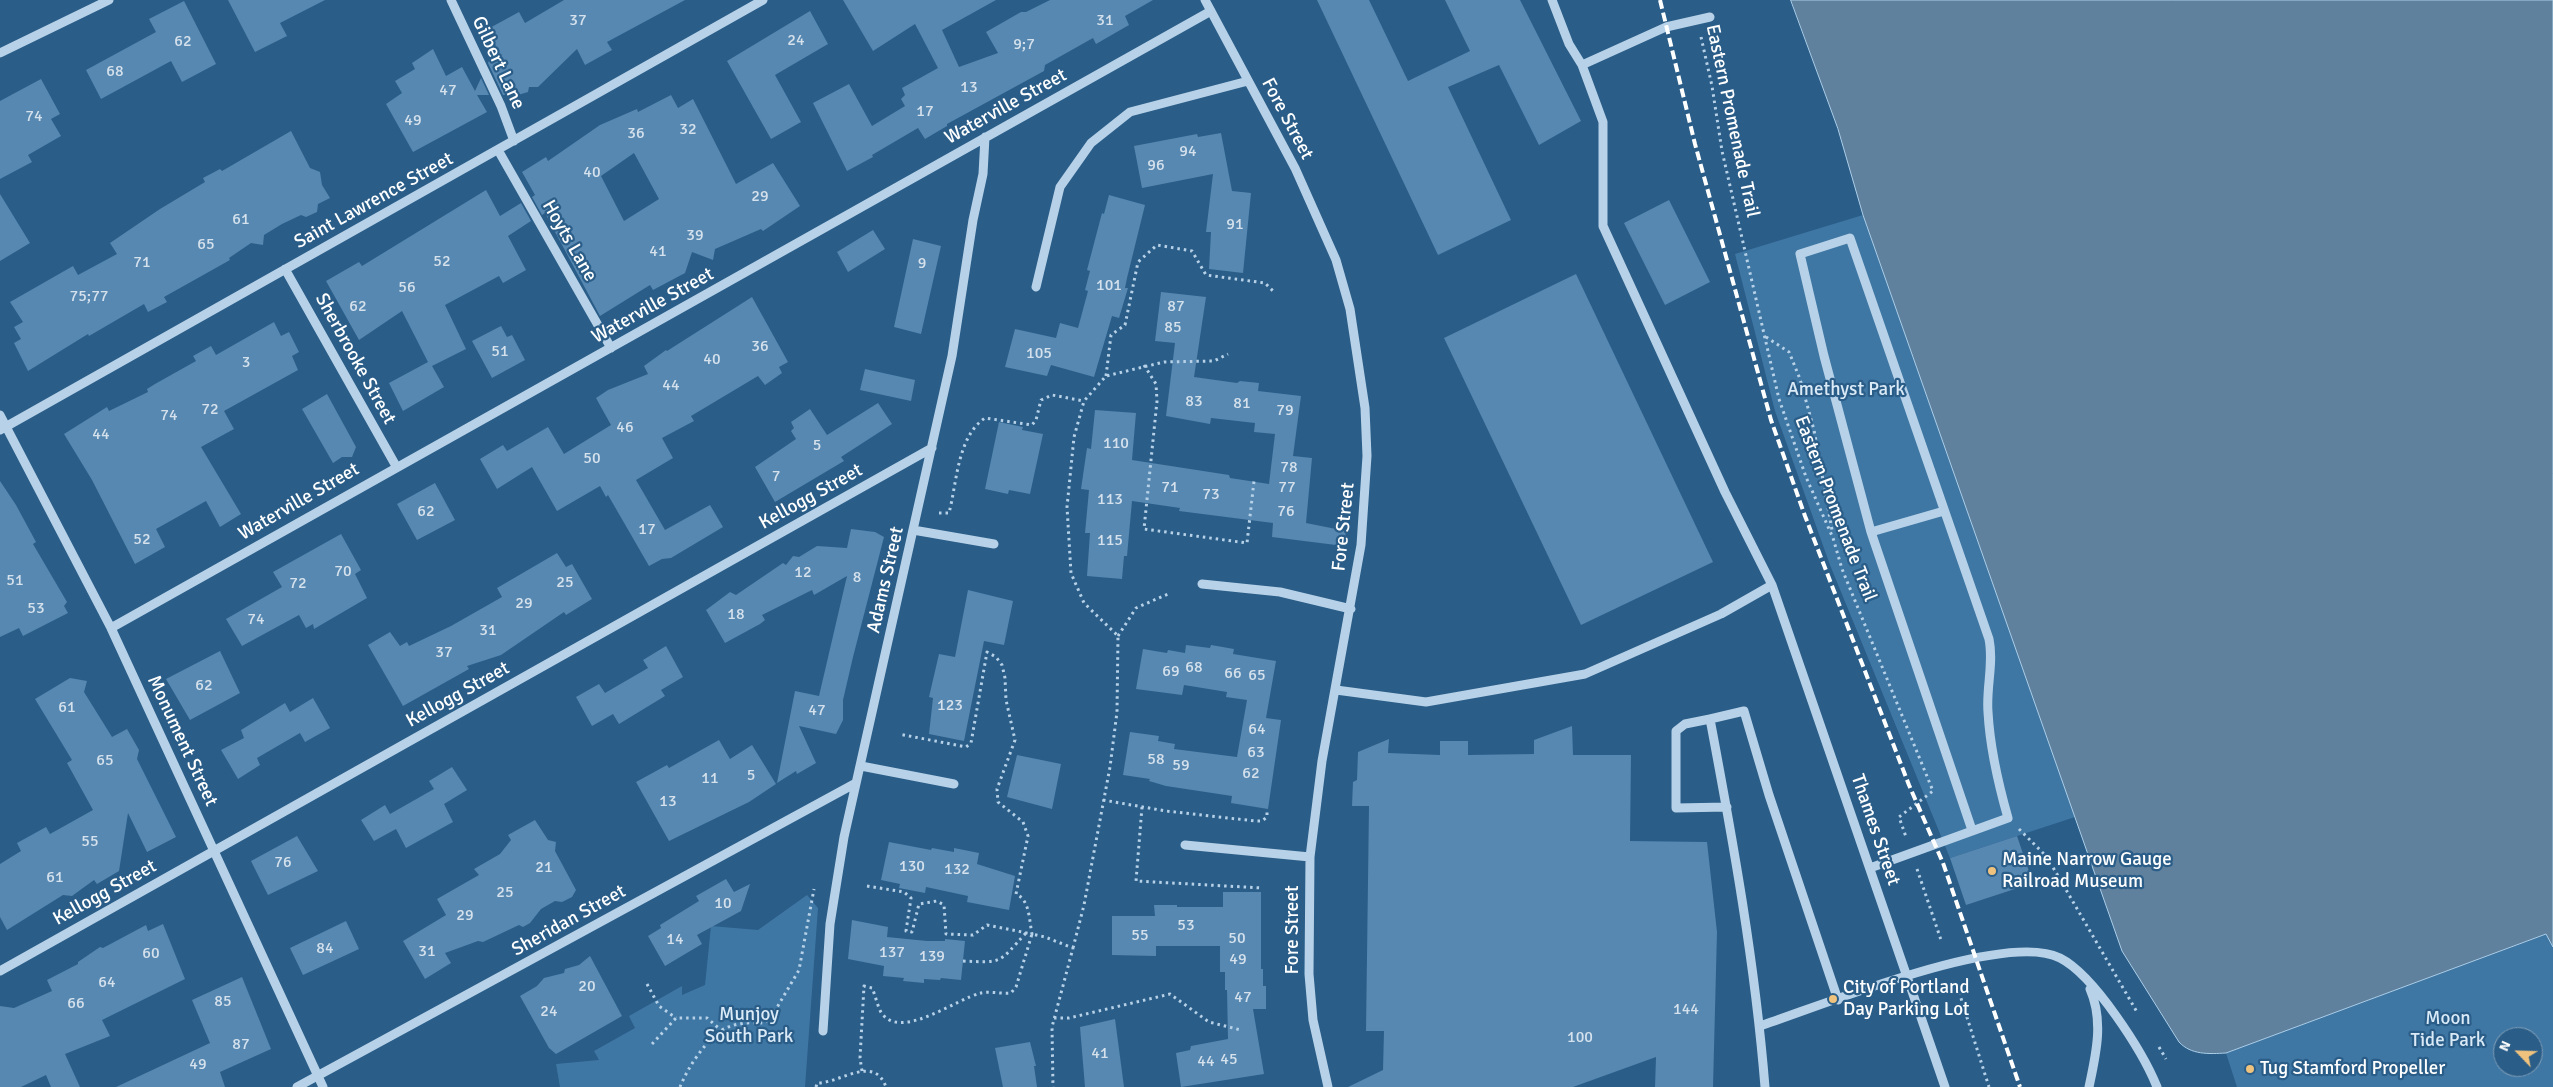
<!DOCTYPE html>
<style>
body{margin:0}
#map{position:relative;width:2553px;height:1087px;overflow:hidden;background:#2a5d88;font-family:Signika,sans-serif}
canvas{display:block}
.north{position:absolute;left:2493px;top:1027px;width:50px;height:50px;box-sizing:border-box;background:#2a5d88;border:1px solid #7f9eb8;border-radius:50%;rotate:294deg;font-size:14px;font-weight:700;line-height:20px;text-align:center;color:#fff}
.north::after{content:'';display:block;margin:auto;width:18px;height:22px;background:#efc27e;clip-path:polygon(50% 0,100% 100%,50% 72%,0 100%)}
</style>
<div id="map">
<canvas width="2553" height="1087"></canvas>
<div class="north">N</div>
</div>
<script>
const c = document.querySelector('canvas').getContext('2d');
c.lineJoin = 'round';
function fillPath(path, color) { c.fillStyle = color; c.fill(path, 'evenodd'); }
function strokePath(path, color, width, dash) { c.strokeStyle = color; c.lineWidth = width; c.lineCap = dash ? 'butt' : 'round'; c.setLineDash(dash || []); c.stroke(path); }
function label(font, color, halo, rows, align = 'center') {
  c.font = font + ' Signika,sans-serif'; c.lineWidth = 4.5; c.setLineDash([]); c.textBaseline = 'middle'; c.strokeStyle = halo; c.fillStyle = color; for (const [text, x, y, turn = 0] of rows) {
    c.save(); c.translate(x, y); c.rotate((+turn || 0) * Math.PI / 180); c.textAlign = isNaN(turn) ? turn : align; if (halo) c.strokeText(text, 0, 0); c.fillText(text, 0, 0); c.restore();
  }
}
const green = new Path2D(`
 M1863,215L2075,817L1950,858L1830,565L1775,411L1735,254Z
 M807,895L818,908L805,1087H560L556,1064L599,1060L594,1051L635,1028L629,1016L682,986V995L705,985L711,926L758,930Z
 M2547,934L2553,947V1087H2237L2226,1053ZM2503,1037H2533V1067H2503Z`);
const water = new Path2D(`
 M1791,0H2553V947L2546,934L2226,1053C2209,1054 2191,1055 2179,1042L2122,951L1863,215L1838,129Z`);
const building = new Path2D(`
 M228,0H325L280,23L287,36L255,52Z
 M564,0H685L607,42L612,50L585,65L577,49L538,87H529L528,92L518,95H503L488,63L496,46L486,30L519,12L525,23Z
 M843,0H996L942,30L959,67L998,53L986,32L1021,12H1026L1050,0H1153L1125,16L1129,25L1096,44L1093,38L1045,65L1044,71L947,124V126L925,139L918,128L872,155L873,157L847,171L813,103L849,84L872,126L905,106L901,99L905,95L902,88L938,68L915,24L873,51Z
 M1317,0H1369L1408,81L1470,51L1445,0H1520L1581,121L1539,145L1499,65L1448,87L1511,220L1438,255Z
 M184,1L216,64L182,82L171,61L101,99L86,70L156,32L149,19Z
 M810,11L828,44L775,75L801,122L771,139L727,61Z
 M433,49L446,76L462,67L475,91L481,78L489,95H477L487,112L413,152L386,104L402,93L395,81L415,69L412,63Z
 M41,79L60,114L51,119L61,136L28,155L32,162L0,179V101Z
 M671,95L678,108L693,99L736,184L773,163L800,206L763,231L761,229L715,249L713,260L692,252L685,273L653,290L650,285L600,316L545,213L542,215L532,197L535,195L522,172L546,157L548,161L600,125L637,109L638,112ZM634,153L659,199L624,221L601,176Z
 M291,131L310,168L320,172L322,185L330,198L318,204L317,212L306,217L301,215L282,224L264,235L263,245L251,243L229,258L230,260L164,297L167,302L148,312L144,304L89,336L88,334L28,371L14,343L21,339L14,327L23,322L10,302L73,266L78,275L117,254L110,243L160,209L205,182L203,178L220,169L222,171Z
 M1221,133L1232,191L1251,193L1243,273L1209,269L1211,232H1206L1213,174L1142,188L1134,146L1197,134L1198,137Z
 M486,190L500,216L521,203L531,221L508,236L526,270L503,283L499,276L445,305L466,349L432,366L444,387L403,411L389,383L428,362L402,311L359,340L326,281L359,262L362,266Z
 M0,194L30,243L0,261Z
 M1109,195L1145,205L1127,278L1125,288H1128L1119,318L1112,316L1094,377L1051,365L1047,376L1005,367L1015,329L1056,338L1060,323L1078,328L1088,291L1085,290L1090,271L1087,270L1102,213L1104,214Z
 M1669,200L1710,282L1665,305L1624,223Z
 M873,230L885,249L848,272L837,252Z
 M913,239L941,246L921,334L894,327Z
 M1576,274L1713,562L1581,625L1444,338Z
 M1161,292L1206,297L1194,377L1237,383L1240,381L1259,383L1258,391L1301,396L1293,456L1312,458L1306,523L1346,531L1344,546L1272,537L1273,523L1179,511L1180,508L1132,501L1127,556H1124L1122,579L1087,576L1090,533H1085L1089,490L1081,489L1087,448L1091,449L1095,410L1136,413L1132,460L1229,475L1230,478L1269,484L1275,434L1254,432L1255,423L1211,418L1210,424L1166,416L1175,343L1155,341Z
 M752,297L788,362L779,367L782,373L765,385L758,376L691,416L694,421L662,438L673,458L636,480L665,530L710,505L723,527L671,558L662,559L649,566L608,495L606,497L600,486L557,511L532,467L497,489L480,459L503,445L507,451L548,427L564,454L611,425L596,398L608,390L648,374L644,366L666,350L667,351Z
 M274,322L281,336L289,332L299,352L292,356L298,370L224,411L234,429L201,447L241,514L220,527L206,501L156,529L165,547L135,564L92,480L64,434L107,407L109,411L148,392L147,389L155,384L196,361L193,356L211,346L216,355Z
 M501,326L507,337L512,335L525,360L492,378L472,341Z
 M865,369L915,380L911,401L860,390Z
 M327,394L356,447L352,457H342L333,463L302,409Z
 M878,403L892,424L841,457L844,461L775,502L755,467L796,439L791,431L794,428L791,422L810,409L827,435Z
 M999,422L1023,427L1022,430L1043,434L1030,494L1009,490L1008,494L985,489Z
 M0,481L16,505L36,542L33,544L67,602L64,606L68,613L23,636L19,628L0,637Z
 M435,483L455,520L417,540L397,504Z
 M851,529L875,532L884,537L853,657L843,700V720L836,734L799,726L816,763L797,774L796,771L777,783L795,691L819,696L847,576L814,595L812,590L762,615L765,620L760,624L725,643L706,610L730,592L736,595L783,563L786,565L793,556L799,557L817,546L847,548Z
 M341,534L361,570L355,574L367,598L314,629L313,624L306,628L299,615L242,646L226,619L282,587L273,572Z
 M557,553L566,567L572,564L592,599L566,615L564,612L501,655L467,666L469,669L403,706L368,645L390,632L400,646L407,642L409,646L451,626L502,597L497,588Z
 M968,590L1013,601L1004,645L984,641L964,741L929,734L933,698L929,697L939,654L955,657Z
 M1186,645L1210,648L1211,645L1234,649L1233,654L1276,661L1266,718L1281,720L1268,809L1231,803L1232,796L1166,786L1149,781L1150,779L1123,775L1130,732L1159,736L1158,741L1175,744L1174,749L1237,757L1247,700L1226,697L1227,692L1184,685L1182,695L1136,689L1143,649L1167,653L1168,650L1185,653Z
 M666,646L683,677L661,690L665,696L619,724L613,714L592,726L576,697L599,684L605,693L648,668L643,660Z
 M220,651L240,693L190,720L166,679Z
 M70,678L87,681L84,692L112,737L127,729L139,750L137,759L176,837L147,852L128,813L119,871L97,884L94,880L72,896L63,895L7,930L0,917V864L21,851L17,843L46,827L50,834L93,810L67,763L72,760L35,699Z
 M313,698L330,728L305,742L300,733L257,758L260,765L238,779L221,750L244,738L241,730L285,703L290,712Z
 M1572,726L1573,755H1631L1630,841L1707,842L1717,932L1713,1087H1655L1656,1057L1573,1087H1348L1383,1070L1384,1031H1366L1369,806H1352L1353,782L1357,780L1358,752L1389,739L1388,753L1440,755V741H1468V755L1534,754V740Z
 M719,740L730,759L752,745L776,784L749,802L669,841L636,782L667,765L669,768Z
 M1017,755L1061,764L1052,809L1007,797Z
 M452,767L467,790L444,804L453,822L406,848L396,829L374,841L361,820L385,805L390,814L434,789L429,781Z
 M535,820L548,840L556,842L555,851L576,890L572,897L562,902L555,901L541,909L530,923L523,927L519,925L483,942L478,941L445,953L451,963L425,979L403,941L446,915L437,899L479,875L474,869L500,854L511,840L508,835Z
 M297,836L318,871L268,895L251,861Z
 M2017,836L2033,883L1966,905L1950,858Z
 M889,842L931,850L932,848L954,852V848L979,853L977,864L1015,876L1009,910L967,902L968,896L926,887L925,893L899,888L900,884L881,880Z
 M726,879L734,892L750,884L741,911L697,935L702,944L665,966L648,936L661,928L660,925L699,901L696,896Z
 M1223,892H1261V969H1263V986H1266V1009H1253L1264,1074L1181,1087L1176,1053L1190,1050L1191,1046L1228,1039L1227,990H1225V972H1220V946H1156V956L1112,955V916H1155L1154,905H1177V907H1223Z
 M852,920L888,927L887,937L927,941H945V939L965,941L961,980L941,978L940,980L924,979V983L903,981L904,978L883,976L884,966L848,959Z
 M346,921L359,949L303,975L290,948Z
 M163,924L185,979L102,1020L110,1036L65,1054L80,1087H51L46,1075L21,1087H0V1006L14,1008L52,991L47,980L78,964V962L100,947L103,948L146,925L148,931Z
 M590,956L622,1016L556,1054L549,1048L520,996L537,986L544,978L564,973L565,969L579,965Z
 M242,977L271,1049L220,1072L225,1087H116L210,1043L192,1000Z
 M1115,1019L1124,1087H1085L1080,1027Z
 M1030,1042L1036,1066H1034L1037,1087H1003L995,1048Z`);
const path = new Path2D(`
 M1701,37L1712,86L1722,151L1779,399L1806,477L1833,538L1842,569L1933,791L1899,817L1906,837
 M1766,337L1789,352L1800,379L1814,430L1832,530
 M1144,365L1156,384L1157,401L1144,529L1247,543L1254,481
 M1106,376L1111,335L1125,325L1138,262L1157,245L1192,251L1206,275L1265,283L1273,291
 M939,513H949C957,483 957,437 985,418L1032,425L1036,420L1041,400L1052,395L1084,401
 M1118,636L1136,608L1168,594
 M1103,800L1166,811L1255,821H1262L1267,817V812
 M1142,807L1136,881L1262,888
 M2019,829L2047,857L2137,1012
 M1917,869L1941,940
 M867,886L904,892L911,898L906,931L912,932L919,904L937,901L944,905L946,934L973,935L987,925L1032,934C1029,920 1030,900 1016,894L1028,836L1023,822L998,802L997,789L1015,740L1006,700L1005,678L1002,665L996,657L987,652L971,743L966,747L899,734
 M1073,948L1084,905L1110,767L1117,712L1118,636L1084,603L1071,573L1067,507L1074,437L1084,401L1106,376L1164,362L1214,361L1228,354
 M963,961C1004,963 998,963 1026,933
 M647,984L659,1006L676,1018
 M1959,992L1989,1087
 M1054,1018H1069L1170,994L1209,1022L1241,1030
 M652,1044L676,1018H707L722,1031
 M2159,1047L2166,1059
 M862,1071L860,1058L864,986L872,988C876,996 878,1011 884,1016C905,1038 958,998 981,993C990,991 1001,994 1011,993L1016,987L1032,934L1045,937L1073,948L1052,1027L1053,1087
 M680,1087C687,1069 705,1041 722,1030C734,1023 750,1022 764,1023L772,1016L799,970L814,889
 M816,1087L817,1083C841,1083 874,1054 886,1087`);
const minor = new Path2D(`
 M451,0L501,106L514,141
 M1205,0L1295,168L1336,260L1350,309L1365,408L1367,456L1361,545L1322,761L1310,857L1309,974L1313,1020L1328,1087
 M1552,0L1569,44L1582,65
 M1710,17L1666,27L1582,65L1603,122V226L1725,492L1772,585L1945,1087
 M0,53L109,0
 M498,150L611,348
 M285,269L396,466
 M1036,287L1060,187L1091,143L1130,112L1248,81
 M0,415L111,628L323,1087
 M0,430L763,0
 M913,530L994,544
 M1871,532L1944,511
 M1202,584L1280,592L1351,609
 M111,628C476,420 844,217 1211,11
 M1336,690L1426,702L1585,674L1721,614L1772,585
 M1710,719L1685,724L1676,731V808L1727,807
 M861,766L954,784
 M1185,845L1310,857
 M1870,868L2008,818C1998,783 1990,749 1988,712C1986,687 1994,664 1989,639L1850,238L1800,254L1824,356L1871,532L1972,830
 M0,971L932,448
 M1760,1026C1821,1006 2005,930 2060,958C2094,975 2143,1052 2157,1087
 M823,1031L830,924L844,837L952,356L973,220L983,174L985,137
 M297,1087L856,783
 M1765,1087C1755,963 1733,841 1710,719L1744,711L1769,795L1838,1000
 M2089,1087C2096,1054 2104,1021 2090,989`);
const rail = new Path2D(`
 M1660,0L1695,144L1771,420L1805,516L1909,785L1943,863L2020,1087`);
const markers = [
 [1992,871,5,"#efc27e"],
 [1833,999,5,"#efc27e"],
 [2250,1069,5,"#efc27e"]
];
const numberNames = [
 ["37",578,21],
 ["31",1105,21],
 ["24",796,41],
 ["62",183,42],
 ["9;7",1024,45],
 ["68",115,72],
 ["13",969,88],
 ["47",448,91],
 ["17",925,112],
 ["74",34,117],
 ["49",413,121],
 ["32",688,130],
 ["36",636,134],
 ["94",1188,152],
 ["96",1156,166],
 ["40",592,173],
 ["29",760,197],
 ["61",241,220],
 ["91",1235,225],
 ["39",695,236],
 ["65",206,245],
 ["41",658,252],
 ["52",442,262],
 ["71",142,263],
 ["9",922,264],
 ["101",1109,286],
 ["56",407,288],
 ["75;77",89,297],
 ["62",358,307],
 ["87",1176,307],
 ["85",1173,328],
 ["36",760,347],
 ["51",500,352],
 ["105",1039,354],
 ["40",712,360],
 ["3",246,363],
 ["44",671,386],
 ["83",1194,402],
 ["81",1242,404],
 ["72",210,410],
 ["79",1285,411],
 ["74",169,416],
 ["46",625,428],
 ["44",101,435],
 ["110",1116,444],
 ["5",817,446],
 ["50",592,459],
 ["78",1289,468],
 ["7",776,477],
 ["71",1170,488],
 ["77",1287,488],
 ["73",1211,495],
 ["113",1110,500],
 ["62",426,512],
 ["76",1286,512],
 ["17",647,530],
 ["52",142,540],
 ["115",1110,541],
 ["70",343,572],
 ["12",803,573],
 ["8",857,578],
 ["51",15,581],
 ["25",565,583],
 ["72",298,584],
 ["29",524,604],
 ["53",36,609],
 ["18",736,615],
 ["74",256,620],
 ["31",488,631],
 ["37",444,653],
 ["68",1194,668],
 ["69",1171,672],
 ["66",1233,674],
 ["65",1257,676],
 ["62",204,686],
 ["123",950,706],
 ["61",67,708],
 ["47",817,711],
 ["64",1257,730],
 ["63",1256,753],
 ["58",1156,760],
 ["65",105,761],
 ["59",1181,766],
 ["62",1251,774],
 ["5",751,776],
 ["11",710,779],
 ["13",668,802],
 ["55",90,842],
 ["76",283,863],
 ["130",912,867],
 ["21",544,868],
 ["132",957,870],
 ["61",55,878],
 ["25",505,893],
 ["10",723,904],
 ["29",465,916],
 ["53",1186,926],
 ["55",1140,936],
 ["50",1237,939],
 ["14",675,940],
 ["84",325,949],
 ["31",427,952],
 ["137",892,953],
 ["60",151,954],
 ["139",932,957],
 ["49",1238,960],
 ["64",107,983],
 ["20",587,987],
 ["47",1243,998],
 ["85",223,1002],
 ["66",76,1004],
 ["144",1686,1010],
 ["24",549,1012],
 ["100",1580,1038],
 ["87",241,1045],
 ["41",1100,1054],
 ["45",1229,1060],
 ["44",1206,1062],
 ["49",198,1065]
];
const streetNames = [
 ["Gilbert Lane",498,63,65],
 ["Waterville Street",1006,107,-29],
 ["Fore Street",1287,119,62],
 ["Eastern Promenade Trail",1732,121,78],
 ["Saint Lawrence Street",374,201,-29],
 ["Hoyts Lane",569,241,60],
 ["Waterville Street",653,306,-29],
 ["Sherbrooke Street",355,359,61],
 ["Kellogg Street",811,497,-29],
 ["Waterville Street",299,502,-30],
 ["Eastern Promenade Trail",1835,509,69],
 ["Fore Street",1344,527,-84],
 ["Adams Street",886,580,-77],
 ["Kellogg Street",458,695,-29],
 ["Monument Street",182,741,65],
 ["Thames Street",1875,830,71],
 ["Kellogg Street",105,893,-29],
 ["Sheridan Street",569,921,-29],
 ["Fore Street",1293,930,-90]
];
const parkNames = [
 ["Amethyst Park",1846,390],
 ["Munjoy",749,1015],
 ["South Park",749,1037],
 ["Moon",2448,1019],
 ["Tide Park",2448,1041]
];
const poiNames = [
 ["Maine Narrow Gauge",2002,860],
 ["Railroad Museum",2002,882],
 ["City of Portland",1843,988],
 ["Day Parking Lot",1843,1010],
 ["Tug Stamford Propeller",2260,1069]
];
fillPath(green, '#3f77a4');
fillPath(water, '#5f819e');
strokePath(water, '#accee8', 1);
fillPath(building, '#5688b1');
strokePath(path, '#b7d2e8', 3, [2.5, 4]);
strokePath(minor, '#b7d2e8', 9);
strokePath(rail, '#fff', 4, [9, 4]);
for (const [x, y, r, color] of markers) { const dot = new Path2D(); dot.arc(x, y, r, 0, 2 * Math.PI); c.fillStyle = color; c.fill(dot); strokePath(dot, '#2a5d88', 2); }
label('16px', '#d5e1ec', null, numberNames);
label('19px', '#fff', '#2a5d88', streetNames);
label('19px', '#daeaf7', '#2a5d88', parkNames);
label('19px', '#fff', '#2a5d88', poiNames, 'left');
</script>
